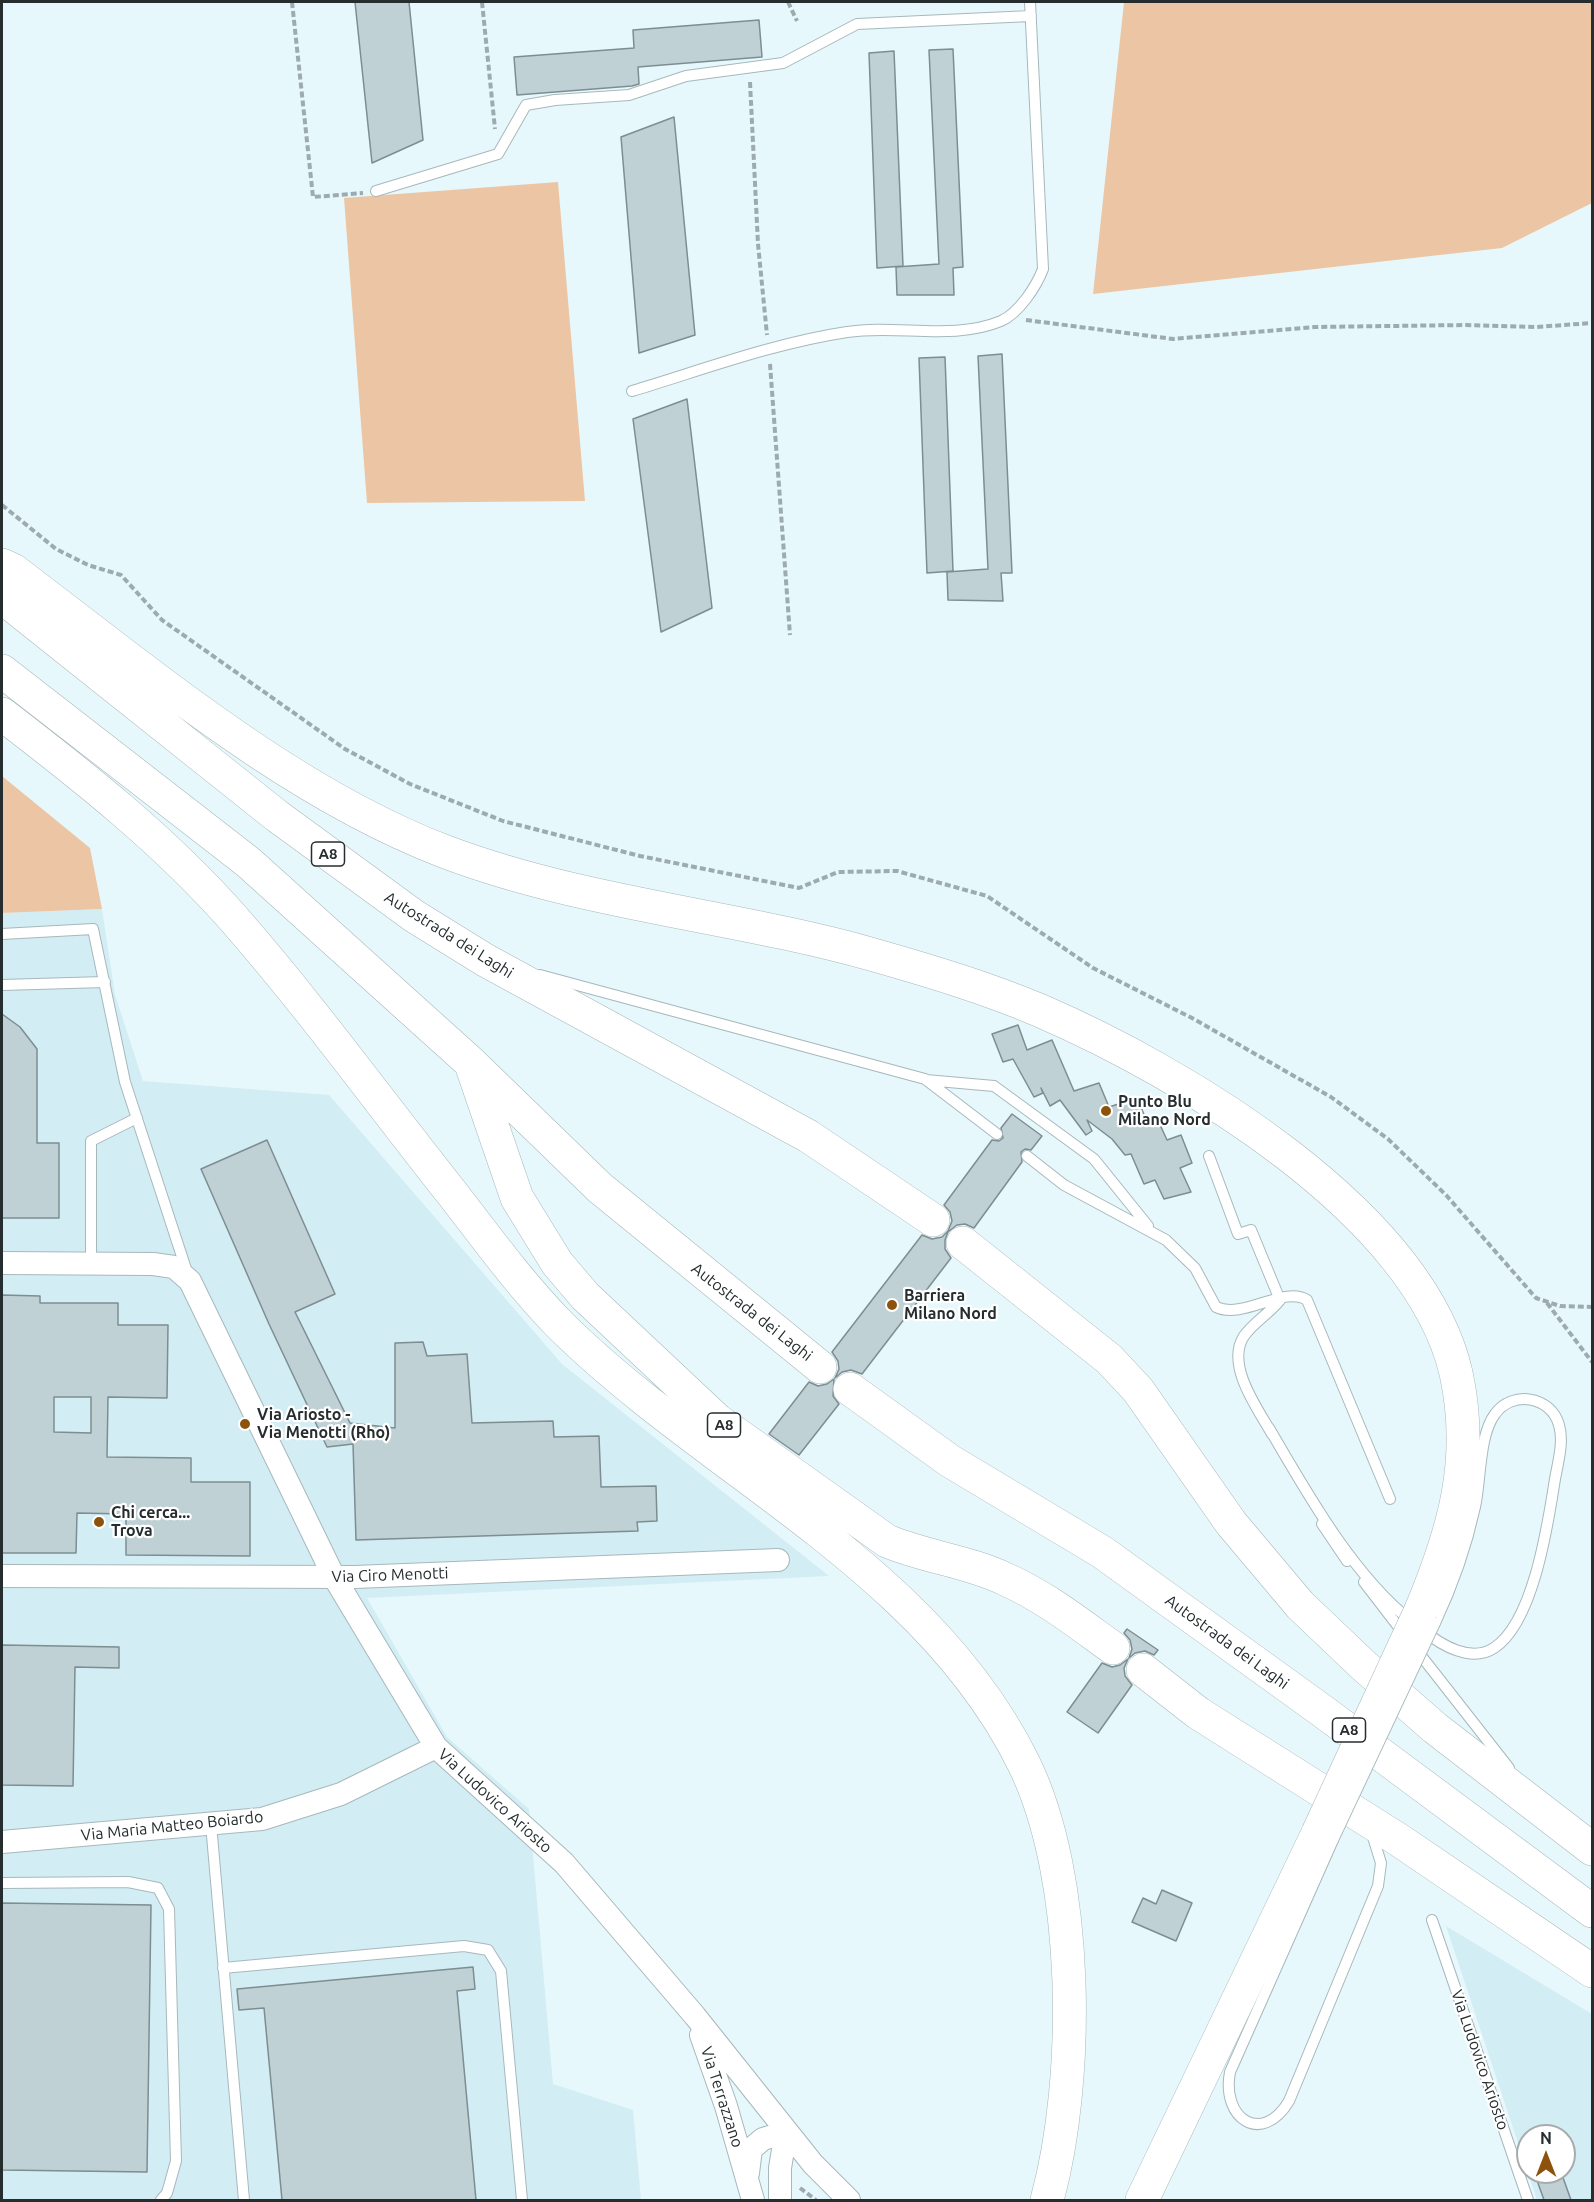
<!DOCTYPE html>
<style>
body{margin:0}
#map{position:relative;width:1594px;height:2202px;overflow:hidden;background:#e6f8fc;font-family:Ubuntu,sans-serif}
canvas{display:block}
.frame{position:absolute;inset:0;border:3px solid #262d2f;pointer-events:none}
.north{position:absolute;left:1516px;top:2124px;width:60px;height:60px;box-sizing:border-box;background:#fff;border:2px solid #a8abac;border-radius:50%;rotate:0deg;font-size:16px;font-weight:700;line-height:24px;text-align:center;color:#262d2f}
.north::after{content:'';display:block;margin:auto;width:21px;height:27px;background:#8d530d;clip-path:polygon(50% 0,100% 100%,50% 72%,0 100%)}
</style>
<div id="map">
<canvas width="1594" height="2202"></canvas>
<div class="frame"></div>
<div class="north">N</div>
</div>
<script>
const c = document.querySelector('canvas').getContext('2d');
c.lineJoin = 'round';
function fillPath(path, color) { c.fillStyle = color; c.fill(path, 'evenodd'); }
function strokePath(path, color, width, dash) { c.strokeStyle = color; c.lineWidth = width; c.lineCap = dash ? 'butt' : 'round'; c.setLineDash(dash || []); c.stroke(path); }
function label(font, color, halo, rows, align = 'center') {
  c.font = font + ' Ubuntu,sans-serif'; c.lineWidth = 4.5; c.setLineDash([]); c.textBaseline = 'middle'; c.strokeStyle = halo; c.fillStyle = color; for (const [text, x, y, turn = 0] of rows) {
    c.save(); c.translate(x, y); c.rotate((+turn || 0) * Math.PI / 180); c.textAlign = isNaN(turn) ? turn : align; if (halo) c.strokeText(text, 0, 0); c.fillText(text, 0, 0); c.restore();
  }
}
const built = new Path2D(`
 M102,909L115,995L143,1081L329,1095L562,1364L829,1576L367,1598L447,1737L529,1809L553,2084L633,2110L641,2200H2V913Z
 M1446,1926L1592,2014V2200H1537ZM1528,2136H1564V2172H1528Z`);
const green = new Path2D(`
 M1124,2H1592V203L1502,248L1093,294Z
 M558,182L585,501L367,503L344,198Z
 M2,776L90,848L102,909L2,913Z`);
const building = new Path2D(`
 M355,2H409L423,140L372,163Z
 M759,20L762,57L638,67L639,84L632,86L517,95L514,57L634,48L633,30Z
 M953,49L963,267L953,268L954,295H897L896,267L939,264L929,50Z
 M894,51L903,266L877,268L869,53Z
 M674,117L695,335L639,353L621,137Z
 M1002,354L1012,573H1001L1003,601L948,600L947,572L988,569L978,356Z
 M945,357L953,571L927,573L919,358Z
 M687,399L712,608L661,632L633,419Z
 M2,1014L20,1027L37,1049V1143H59V1218H2Z
 M1018,1025L1027,1050L1052,1040L1074,1091L1099,1083L1109,1107L1137,1098L1146,1119L1156,1116L1167,1140L1181,1135L1192,1163L1180,1168L1191,1192L1164,1199L1155,1180L1144,1184L1131,1154L1125,1155L1112,1139L1087,1120L1092,1131L1086,1135L1060,1100L1050,1106L1041,1088L1043,1093L1034,1097L1013,1059L1003,1062L992,1034Z
 M1012,1114L1042,1136L1031,1150L1025,1149L1021,1152L1022,1162L974,1228L965,1224L957,1225L948,1232L945,1240V1249L951,1258L862,1374L851,1370L842,1372L835,1378L839,1369L838,1361L832,1352L922,1235L932,1239L942,1237L948,1231L952,1221L950,1212L944,1205L992,1140L999,1141L1003,1138L1001,1128Z
 M267,1140L335,1294L295,1312L350,1423L395,1428V1343L423,1342L427,1356L467,1354L472,1423L553,1421L554,1437L599,1436L601,1487L656,1486L657,1521L637,1522L638,1531L356,1540L353,1444L327,1447L269,1324L201,1169Z
 M2,1295L40,1296V1303H118V1325H168L167,1398L108,1397L107,1457L191,1458V1482H250V1556L126,1555V1514L77,1513L76,1553H2ZM54,1397H91V1433L54,1432Z
 M834,1379L833,1396L839,1404L799,1455L769,1434L809,1382L818,1386L827,1384Z
 M1127,1629L1158,1650L1154,1655L1145,1651L1135,1653L1129,1658L1132,1649L1130,1640L1124,1633Z
 M2,1645L119,1647V1668L75,1667L73,1786L2,1785Z
 M1128,1659L1124,1668L1125,1676L1132,1685L1098,1733L1067,1712L1102,1663L1112,1667L1120,1665Z
 M1162,1890L1192,1903L1176,1941L1132,1922L1143,1898L1156,1904Z
 M2,1903L151,1905L147,2172L2,2170Z
 M473,1967L475,1989L457,1991L476,2200H282L264,2008L239,2010L237,1989Z
 M1534,2172H1561L1571,2200H1544Z`);
const path = new Path2D(`
 M292,2L313,197L363,193
 M482,2L495,129
 M788,2L797,21
 M750,82L758,244L767,335
 M1026,320L1173,339L1314,327L1466,325L1536,327L1592,323
 M770,364L790,635
 M2,505L56,549L88,565L121,575L162,620L345,749L410,784L503,821L640,856L799,888L838,872L897,871L987,896L1093,968L1192,1018L1331,1097L1388,1139L1446,1195L1536,1298L1560,1306L1592,1307
 M1547,1303L1592,1362
 M800,2188L816,2200`);
const lane = new Path2D(`
 M376,191L498,154L526,105L555,100L629,95L686,76L783,63L857,24L1031,16
 M632,391C702,370 774,343 847,332C896,324 953,341 1001,321C1019,313 1036,287 1043,269L1030,2
 M2,934L93,929L125,1082L187,1272
 M540,975L925,1079L997,1134
 M2,985L105,982
 M926,1080L994,1086L1094,1159L1148,1226
 M1027,1156L1064,1185L1166,1240L1195,1268L1216,1307C1243,1320 1285,1285 1307,1300L1390,1499
 M1209,1156L1238,1234L1251,1230L1280,1300
 M91,1263V1141L137,1118
 M1269,1428C1307,1493 1352,1574 1411,1621
 M1272,1434C1258,1409 1225,1365 1244,1336C1254,1322 1270,1313 1280,1300
 M1322,1524L1347,1561
 M1364,1582L1404,1634
 M1424,1631C1441,1645 1471,1663 1494,1648C1534,1622 1548,1523 1555,1479C1558,1462 1564,1442 1559,1425C1551,1396 1512,1390 1495,1414C1479,1435 1481,1480 1475,1507C1466,1548 1453,1585 1435,1623
 M1415,1648L1509,1768
 M211,1824L244,2200
 M1333,1840L1230,2072C1221,2119 1262,2146 1289,2101L1378,1886L1381,1863L1372,1834
 M2,1883L128,1882L158,1888L169,1909L176,2161L167,2193L161,2200
 M1432,1920L1528,2200
 M223,1968L464,1946L488,1950L501,1971L522,2200`);
const street = new Path2D(`
 M2,1263L153,1264L174,1267L190,1281L334,1577L436,1747L564,1863L695,2016L813,2164L849,2200
 M2,1576L355,1577L778,1560
 M2,1842L262,1819L341,1794L436,1747
 M701,2035L726,2106L753,2200
 M748,2173L751,2149L763,2139L786,2132
 M780,2200V2168L786,2132`);
const highway = new Path2D(`
 M2,565L13,570C146,670 290,793 446,852C584,904 733,915 874,955C930,971 987,988 1041,1011C1182,1072 1419,1212 1456,1373C1475,1460 1454,1531 1421,1610
 M2,597L277,816L414,916L485,960L808,1136L933,1220
 M2,671L248,862L471,1063L600,1188L820,1367
 M2,714C84,777 164,840 233,918C311,1007 381,1104 455,1197C488,1240 521,1285 559,1324C710,1474 927,1566 1024,1764C1080,1878 1080,2080 1047,2200
 M472,1067L517,1198L557,1263L585,1296L717,1420L887,1541C925,1557 967,1561 1005,1579C1044,1596 1078,1623 1113,1648
 M963,1243L1109,1359L1138,1390L1231,1523L1300,1605L1363,1665L1435,1728L1592,1849
 M850,1389L950,1461L1102,1552L1321,1710L1592,1911
 M1143,1670L1198,1713L1399,1840L1592,1971
 M1142,2200L1318,1833`);
const laneBridge = new Path2D(`
 M1333,1840L1435,1623`);
const highwayBridge = new Path2D(`
 M1318,1833L1421,1610`);
const markers = [
 [1106,1111,6,"#8d530d"],
 [892,1305,6,"#8d530d"],
 [245,1424,6,"#8d530d"],
 [99,1522,6,"#8d530d"]
];
const shields = [
 [328,854,33],
 [724,1425,33],
 [1349,1730,33]
];
const shieldNames = [
 ["A8",328,854],
 ["A8",724,1425],
 ["A8",1349,1730]
];
const streetNames = [
 ["Autostrada dei Laghi",449,935,32],
 ["Autostrada dei Laghi",752,1312,38],
 ["Via Ciro Menotti",390,1575,-2],
 ["Autostrada dei Laghi",1227,1642,36],
 ["Via Ludovico Ariosto",495,1801,42],
 ["Via Maria Matteo Boiardo",172,1826,-6],
 ["Via Ludovico Ariosto",1480,2060,71],
 ["Via Terrazzano",722,2097,72]
];
const poiNames = [
 ["Punto Blu",1118,1102],
 ["Milano Nord",1118,1120],
 ["Barriera",904,1296],
 ["Milano Nord",904,1314],
 ["Via Ariosto -",257,1415],
 ["Via Menotti (Rho)",257,1433],
 ["Chi cerca...",111,1513],
 ["Trova",111,1531]
];
fillPath(built, '#d2edf4');
fillPath(green, '#ecc6a4');
fillPath(building, '#c0d1d6');
strokePath(building, '#7d8d91', 1.5);
strokePath(lane, '#a7b8bc', 12);
strokePath(street, '#a7b8bc', 24);
strokePath(highway, '#a7b8bc', 34);
strokePath(path, '#9dabaf', 4, [6, 3]);
strokePath(lane, '#fff', 10);
strokePath(street, '#fff', 22);
strokePath(highway, '#fff', 33);
strokePath(laneBridge, '#a7b8bc', 12, []);
strokePath(highwayBridge, '#a7b8bc', 34, []);
strokePath(laneBridge, '#fff', 10);
strokePath(highwayBridge, '#fff', 33);
for (const [x, y, r, color] of markers) { const dot = new Path2D(); dot.arc(x, y, r, 0, 2 * Math.PI); c.fillStyle = color; c.fill(dot); strokePath(dot, '#fff', 2); }
for (const [x, y, w] of shields) { const box = new Path2D(); box.roundRect(x - w / 2, y - 12, w, 24, 4.5); c.fillStyle = '#fff'; c.fill(box); strokePath(box, '#262d2f', 1.5); }
label('bold 15px', '#262d2f', null, shieldNames);
label('16px', '#262d2f', '#fff', streetNames);
label('bold 16px', '#262d2f', '#fff', poiNames, 'left');
</script>
